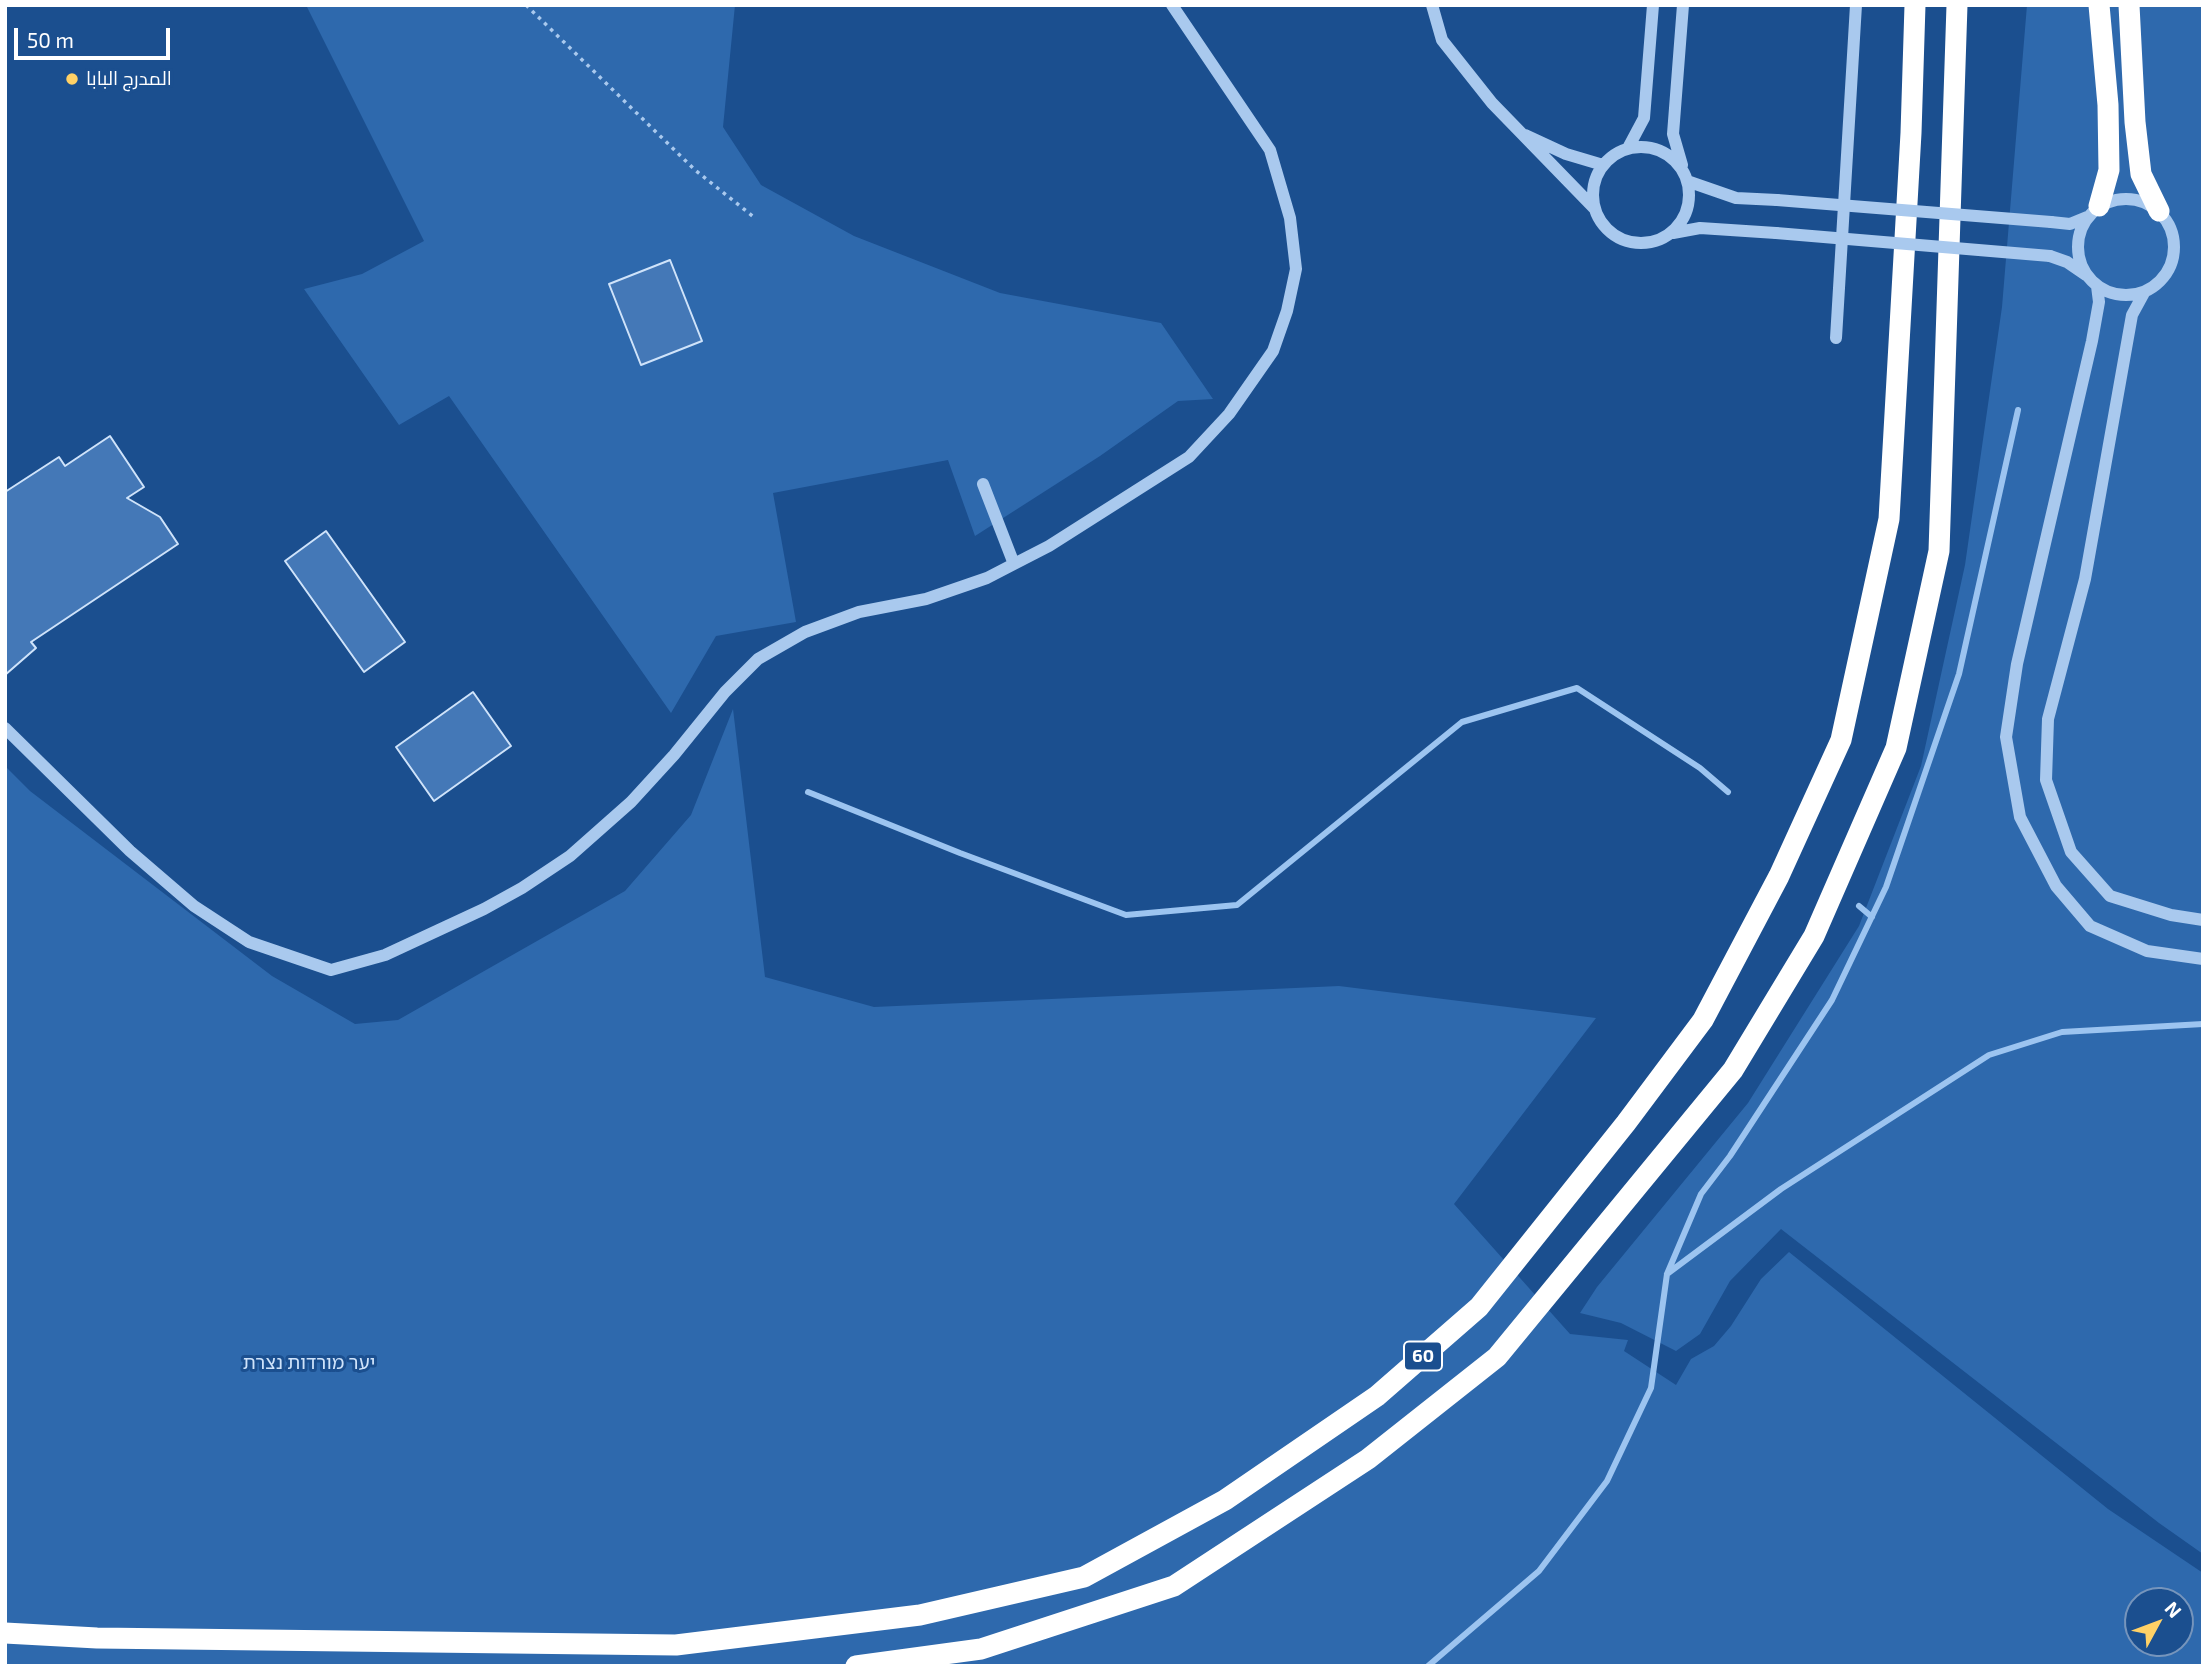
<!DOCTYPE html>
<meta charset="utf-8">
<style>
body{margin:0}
#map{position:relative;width:2208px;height:1671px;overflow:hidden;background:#1b4f8f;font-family:"Exo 2",sans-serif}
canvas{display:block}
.frame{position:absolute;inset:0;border:7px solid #fff;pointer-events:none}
.north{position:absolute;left:2124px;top:1587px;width:70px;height:70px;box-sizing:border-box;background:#1b4f8f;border:2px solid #7695bc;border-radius:50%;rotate:49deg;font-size:19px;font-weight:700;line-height:28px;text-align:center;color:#fff}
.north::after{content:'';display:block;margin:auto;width:24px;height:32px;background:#ffd166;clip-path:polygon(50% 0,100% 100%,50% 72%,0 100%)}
.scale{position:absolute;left:14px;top:28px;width:156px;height:32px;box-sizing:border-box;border:4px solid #fff;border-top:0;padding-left:9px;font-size:21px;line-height:24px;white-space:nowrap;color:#fff;-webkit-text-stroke:5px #1b4f8f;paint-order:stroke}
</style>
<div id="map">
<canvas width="2208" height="1671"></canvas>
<div class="frame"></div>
<div class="north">N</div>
<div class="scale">50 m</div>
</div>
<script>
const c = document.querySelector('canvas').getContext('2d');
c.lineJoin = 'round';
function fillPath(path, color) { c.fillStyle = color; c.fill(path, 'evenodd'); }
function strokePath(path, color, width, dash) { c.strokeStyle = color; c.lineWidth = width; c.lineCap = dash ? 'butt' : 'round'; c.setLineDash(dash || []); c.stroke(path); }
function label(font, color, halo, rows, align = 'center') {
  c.font = font + ' "Exo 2",Cairo,"Noto Sans Hebrew",sans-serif'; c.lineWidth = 6; c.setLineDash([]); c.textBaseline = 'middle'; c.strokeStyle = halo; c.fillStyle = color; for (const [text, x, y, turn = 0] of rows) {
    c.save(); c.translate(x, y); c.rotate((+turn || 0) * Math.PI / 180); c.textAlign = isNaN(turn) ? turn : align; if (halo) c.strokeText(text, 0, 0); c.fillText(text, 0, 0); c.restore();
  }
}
const green = new Path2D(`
 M306,5H735L723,127L761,185L854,236L1000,293L1161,323L1213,399L1178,401L1100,456L975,536L948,460L773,493L796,622L716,636L671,713L449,396L399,425L304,289L362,274L424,241Z
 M2027,5H2203V1554L2159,1523L1781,1229L1730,1281L1700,1334L1676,1351L1621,1323L1580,1313L1597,1287L1748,1103L1859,926L1921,766L1965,565L2002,307Z
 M733,709L765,977L874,1007L1339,986L1596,1018L1454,1204L1570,1334L1628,1340L1624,1351L1676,1385L1691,1359L1714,1346L1731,1326L1761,1279L1789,1252L2108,1509L2203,1573V1666H5V766L30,791L272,976L355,1024L398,1020L625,891L691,815ZM2138,1601H2180V1643H2138Z`);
const stream = new Path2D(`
 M808,792L960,853L1126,915L1237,905L1462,722L1577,688L1700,768L1728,792
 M1859,906L1872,917
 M1667,1274L1781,1189L1989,1055L2062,1032L2203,1024
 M1428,1666L1539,1571L1607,1481L1651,1388L1667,1274L1701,1194L1730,1156L1832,1000L1886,887L1959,674L2018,410`);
const building = new Path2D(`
 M670,260L702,341L641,365L609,284Z
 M110,436L144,487L127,498L160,517L178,544L31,642L36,648L5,675V492L59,457L65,466Z
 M326,531L405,642L364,672L285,561Z
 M473,692L511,746L434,801L396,747Z`);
const path = new Path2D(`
 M526,5L695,170L755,218`);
const minor = new Path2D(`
 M1432,5L1442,40L1492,103L1594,208
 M1525,135L1566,154L1603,165
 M1593 195a48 48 0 1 1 96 0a48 48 0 1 1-96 0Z
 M1628,148L1644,118L1653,5
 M1682,165L1673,134L1683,5
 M1687,181L1736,198L1777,200
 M2078 247a48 48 0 1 1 96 0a48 48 0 1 1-96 0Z
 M2051,222L2070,224L2087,217
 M1673,233L1700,228L1776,233
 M2050,256L2067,262L2086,275
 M2097,286L2099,302L2092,341L2017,664L2006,737L2020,817L2056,886L2090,926L2147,951L2203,959
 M2144,293L2132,315L2085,579L2048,719L2046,780L2071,852L2110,896L2171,915L2203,920
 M1836,338L1856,5
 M983,484L1014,564
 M5,728L130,851L194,906L249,942L331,970L385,955L484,909L522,888L570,856L631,802L674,755L725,692L758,659L805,632L859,612L926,599L987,578L1014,564L1049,546L1189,457L1229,414L1273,351L1287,311L1296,269L1290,218L1270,150L1172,5`);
const highway = new Path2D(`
 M2129,5L2135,122L2141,174L2159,211
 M2099,206L2109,170L2108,105L2099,5
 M5,1633L97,1638L676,1645L920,1615L1084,1577L1225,1500L1377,1396L1479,1307L1626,1123L1703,1020L1779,876L1841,740L1889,519L1911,133L1915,5
 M856,1666L981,1649L1174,1586L1368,1459L1497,1357L1733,1070L1814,936L1896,748L1939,551L1957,5`);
const minorBridge = new Path2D(`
 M1777,200L2051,222
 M1776,233L2050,256`);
const markers = [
 [72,79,7,"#ffd166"]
];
const shields = [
 [1423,1356,38]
];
const shieldNames = [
 ["60",1423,1356]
];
const poiNames = [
 ["المدرج البابا",86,79]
];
const parkNames = [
 ["יער מורדות נצרת",309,1363]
];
fillPath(green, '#2e69ad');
strokePath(stream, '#9cc4f0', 6);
fillPath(building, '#4478b7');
strokePath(building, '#cfe3fa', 2);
strokePath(path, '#a9c9ee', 3.5, [3.5, 5]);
strokePath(minor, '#a9c9ee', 12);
strokePath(highway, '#fff', 21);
strokePath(minorBridge, '#a9c9ee', 12);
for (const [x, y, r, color] of markers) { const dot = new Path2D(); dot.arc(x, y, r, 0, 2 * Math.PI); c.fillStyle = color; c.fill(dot); strokePath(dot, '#1b4f8f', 2.5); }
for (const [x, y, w] of shields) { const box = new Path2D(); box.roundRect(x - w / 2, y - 14.5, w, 29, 5); c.fillStyle = '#1b4f8f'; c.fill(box); strokePath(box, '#fff', 2); }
label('bold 18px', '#fff', null, shieldNames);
label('19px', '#fff', '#1b4f8f', poiNames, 'left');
label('19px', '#cfe3fa', '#1b4f8f', parkNames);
</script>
